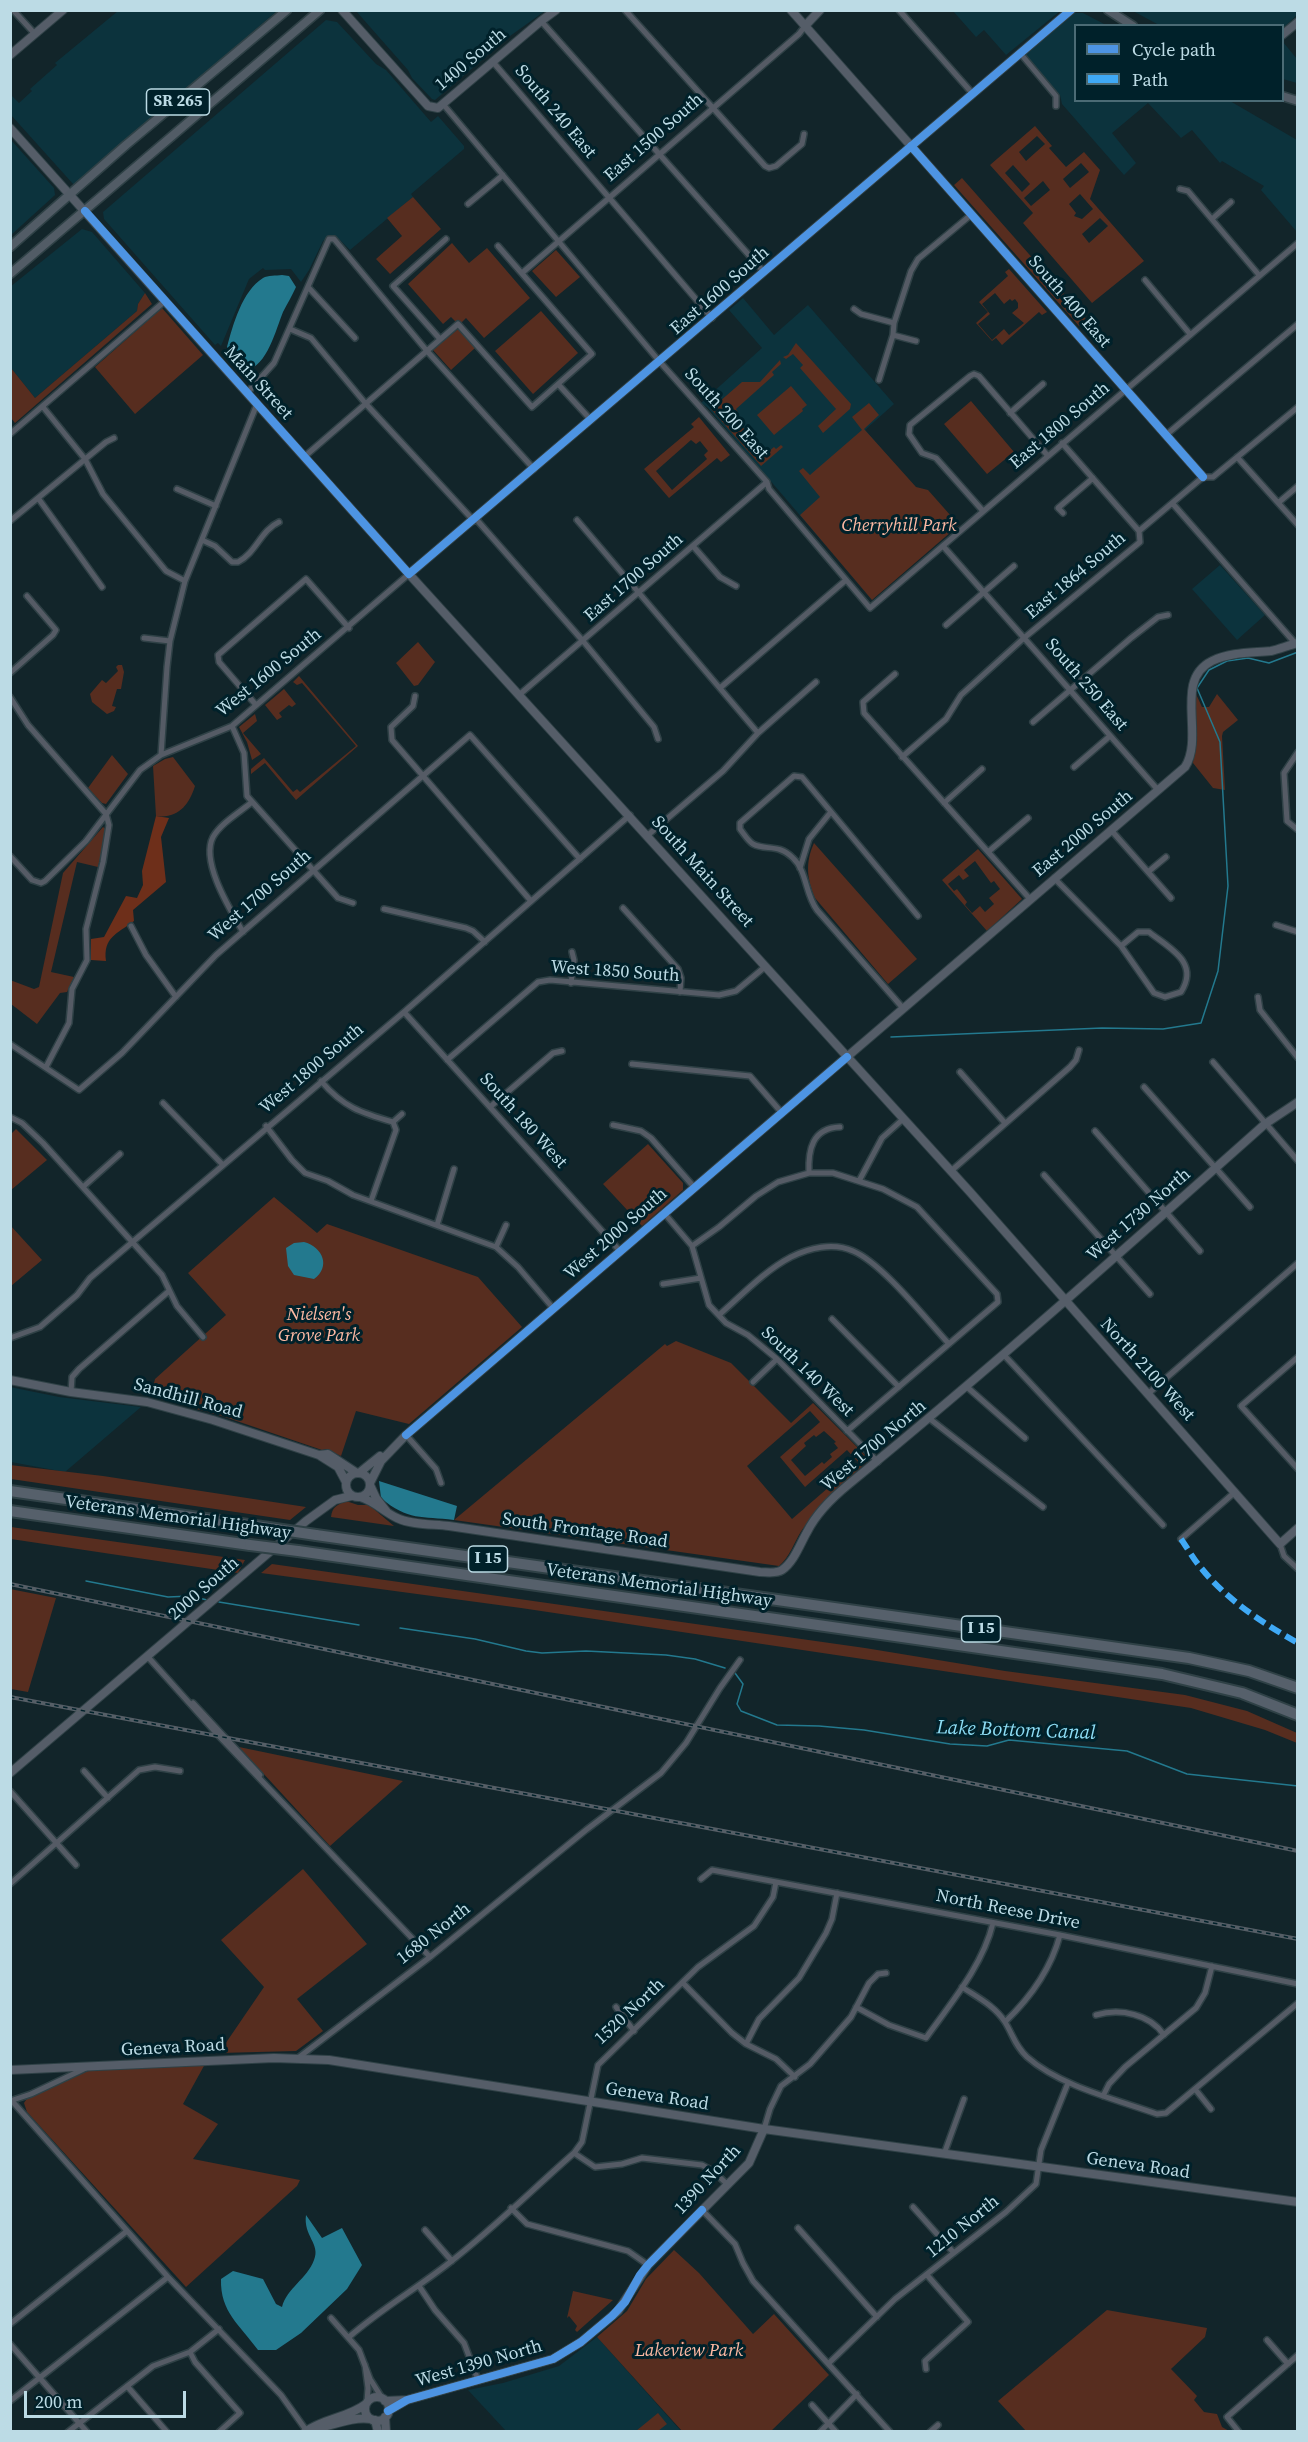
<!DOCTYPE html>
<style>
body{margin:0}
#map{position:relative;width:1308px;height:2442px;overflow:hidden;background:#12252a;font-family:"Source Serif 4",serif}
canvas{display:block}
.frame{position:absolute;inset:0;border:12px solid #bcdbe5;pointer-events:none}
.legend{position:absolute;left:1074px;top:24px;width:210px;height:78px;box-sizing:border-box;background:#00212a;border:2px solid #4b6b75;margin:0;padding:8px 10px;list-style:none;font-size:18px;color:#bcdbe5}
.legend li{display:flex;align-items:center;gap:12px;height:30px}
.legend b{width:30px;border:2px solid #4b6b75}
.scale{position:absolute;left:24px;top:2391px;width:162px;height:27px;box-sizing:border-box;border:3px solid #bcdbe5;border-top:0;padding-left:8px;font-size:18px;line-height:21px;white-space:nowrap;color:#bcdbe5;-webkit-text-stroke:4px #00212a;paint-order:stroke}
</style>
<div id="map">
<canvas width="1308" height="2442"></canvas>
<div class="frame"></div>
<ul class="legend">
<li><b style="height:8px;background:#4d94e3"></b>Cycle path</li>
<li><b style="height:8px;background:#3fa9f5"></b>Path</li>
</ul>
<div class="scale">200 m</div>
</div>
<script>
const c = document.querySelector('canvas').getContext('2d');
c.lineJoin = 'round';
function fillPath(path, color) { c.fillStyle = color; c.fill(path, 'evenodd'); }
function strokePath(path, color, width, dash) { c.strokeStyle = color; c.lineWidth = width; c.lineCap = dash ? 'butt' : 'round'; c.setLineDash(dash || []); c.stroke(path); }
function label(font, color, halo, rows, align = 'center') {
  c.font = font + ' "Source Serif 4",serif'; c.lineWidth = 6; c.setLineDash([]); c.textBaseline = 'middle'; c.strokeStyle = halo; c.fillStyle = color; for (const [text, x, y, turn = 0] of rows) {
    c.save(); c.translate(x, y); c.rotate((+turn || 0) * Math.PI / 180); c.textAlign = isNaN(turn) ? turn : align; if (halo) c.strokeText(text, 0, 0); c.fillText(text, 0, 0); c.restore();
  }
}
const built = new Path2D(`
 M118,11H277L74,185L11,115L10,94L19,103L32,91L30,89L57,65L55,63Z
 M356,11H545L510,36L435,100L432,99L412,78L408,70Z
 M953,11H1060L1006,55L984,30L976,37Z
 M1297,11V15L1283,28L1282,26L1159,25L1133,11Z
 M1075,13H1083L1106,25L1076,26V100L1230,101L1297,140V232L1261,190L1264,186L1222,161L1220,163L1192,130L1181,138L1148,103L1112,133L1136,163L1124,175L1062,104L1060,95L1025,55Z
 M326,20L337,22L376,64L386,70L431,122L438,116L464,146V149L411,194L413,197L350,250L335,235L329,236L323,241L309,270L301,282L291,269L265,270L263,268L249,279L221,346L218,343L215,345L104,219L103,212Z
 M1283,42L1297,59V83L1283,79Z
 M11,140L54,188L55,195L11,235Z
 M82,229L92,232L145,293L138,304L137,311L35,398L11,368L10,287Z
 M743,298L774,335L808,305L894,404L865,430L902,472L822,541L708,408L701,403L762,348L729,310Z
 M1220,565L1265,615L1237,640L1192,589Z
 M10,1387L59,1397L141,1407L65,1472L11,1462Z
 M597,2337L681,2431H506L468,2390L503,2383L559,2366Z`);
const green = new Path2D(`
 M1035,126L1052,146L1049,148L1066,167L1084,152L1100,170L1090,199L1144,261L1092,303L1023,223L1033,213L990,165ZM1037,136L1045,144L1026,161L1019,152ZM1081,163L1089,172L1070,188L1063,179ZM1013,165L1030,184L1022,192L1005,173ZM1043,181L1050,190L1031,206L1024,198ZM1080,194L1093,209L1082,219L1074,216L1076,213L1069,204ZM1100,218L1108,226L1089,243L1082,234Z
 M962,178L1087,320L1079,326L954,185Z
 M413,197L441,229L390,274L376,259L402,236L387,218Z
 M452,243L469,263L487,248L530,298L484,338L466,318L461,323L456,322L451,317L443,324L408,284Z
 M556,250L580,277L556,297L532,271Z
 M1009,269L1047,312L1042,315L1039,312L1002,345L996,338L992,341L976,323L988,312L979,302L1008,276L1005,272ZM995,293L1004,304L1010,299L1012,301L1015,299L1018,303V308L1012,313L1024,323L1009,335L1004,329L992,340L978,324L990,314L982,304Z
 M145,293L152,304L15,423L11,418V368L35,398L137,311L138,304Z
 M162,308L203,355L135,414L95,367Z
 M541,311L578,353L533,394L495,351Z
 M458,329L475,348L451,370L433,350Z
 M796,343L851,404L850,409L823,433L818,426L836,409L800,368L803,365L793,354L786,359L783,357L788,355Z
 M780,360L781,364L772,372L774,375L736,409L738,412L733,416L766,454L774,447L776,449L781,445L783,447L761,466L711,409L742,382H760Z
 M791,386L807,405L802,409L803,411L774,435L757,415Z
 M971,401L1014,452L987,474L944,424Z
 M869,403L879,415L864,429L916,487L928,490L959,525L872,600L800,515L820,497L799,471L803,468L810,475L862,430L852,417Z
 M699,417L730,455L721,462L717,458L669,498L644,469L694,427L691,424ZM691,440L696,444L700,441L708,451L704,455L707,459L672,490L656,471Z
 M418,642L435,662L418,685L414,686L396,663Z
 M118,665H122L124,672L121,689H117L112,706L116,707L114,711L107,714L92,702L90,694L102,680L106,683L118,671L116,667Z
 M299,676L358,746L296,800L265,763L251,774V769L264,758L293,792L297,789L300,792L356,746L302,683L297,685L293,682Z
 M284,689L296,704L292,707L289,705L279,713L282,717L277,720L265,705Z
 M1196,694L1202,707H1209L1217,694L1238,720L1223,732L1222,736L1225,790L1213,788L1193,763Z
 M255,714L257,721L243,733L261,754L252,760L247,742L239,727Z
 M112,755L128,774L106,804L102,803L88,788Z
 M173,757L195,786C189,805 178,819 156,816L153,766L165,759Z
 M103,827L107,830L98,867L77,862L51,972L74,977L67,992L60,993L37,1024L11,1004L10,980L34,989L39,987L63,873Z
 M814,843L917,959L888,984L815,898C807,879 805,863 814,843Z
 M978,849L1022,899L987,931L942,880ZM975,861L991,883L994,881L1000,889L989,898L994,904L985,912L980,906L972,913L965,905L967,902L957,889L954,891L948,884L959,875L963,880L969,876L964,870Z
 M16,1129L47,1160L11,1190V1134Z
 M648,1144L683,1183V1190L642,1226L603,1184Z
 M274,1197L317,1233L327,1224L478,1277L522,1327L409,1424L356,1411L341,1456L326,1449L322,1450L222,1416L157,1398L151,1395L155,1379L226,1315L188,1273Z
 M10,1225L42,1260L11,1286H10Z
 M676,1341L731,1363L791,1423L813,1403L867,1457V1462C843,1483 820,1504 802,1530C794,1542 790,1557 779,1566L454,1520L665,1344L667,1346ZM810,1411L820,1422L780,1457L805,1487L847,1450L858,1462L792,1519L747,1466ZM824,1431L836,1442L834,1443L838,1448L830,1454L832,1457L824,1464L822,1462L805,1476L791,1460L806,1446L804,1443L814,1435L816,1437Z
 M10,1465L103,1476L306,1507L290,1520L11,1479Z
 M346,1501L358,1505H369L394,1526L331,1517C332,1507 337,1505 346,1501Z
 M11,1527L245,1560L238,1573L11,1539Z
 M272,1564L865,1648L1005,1671L1185,1695L1247,1711L1297,1733V1743L1265,1730L1191,1708L521,1608L261,1573Z
 M10,1589L56,1598L28,1692L11,1689Z
 M239,1747L403,1781L330,1846Z
 M303,1869L367,1944L297,1999L323,2031L296,2051L219,2053L264,1987L221,1940Z
 M205,2064L183,2104L218,2124L193,2159L300,2180L297,2186L186,2287L27,2112L24,2103L28,2097L90,2070Z
 M674,2250L699,2273L753,2334L774,2314L829,2375L771,2431H682L597,2337L627,2311L646,2279Z
 M573,2291L613,2300L577,2332L575,2330L577,2326L569,2316L567,2318Z
 M1107,2310L1207,2328L1205,2337L1171,2369L1197,2396L1194,2400L1204,2412L1217,2414L1222,2427L1229,2431H1026L998,2401Z
 M658,2413L667,2424L658,2431H636Z`);
const forest = new Path2D(`
 M156,816L169,818L161,837L166,882L133,910L134,921C117,934 103,937 106,961L91,960V939L104,937L126,896L137,898L143,885L142,871Z`);
const water = new Path2D(`
 M282,275L289,276L296,287C292,296 287,304 283,312C276,329 267,367 246,370L232,357L227,347C233,325 242,291 263,278C268,275 276,276 282,275Z
 M304,1242C323,1247 331,1267 314,1279L294,1275L288,1266L286,1248L294,1243Z
 M379,1481L457,1506L454,1520C422,1516 408,1521 381,1498Z
 M306,2215L322,2238L342,2228L362,2265L347,2289L301,2333L276,2350H258C240,2325 220,2312 221,2279L233,2271L263,2279L276,2304L282,2307C287,2288 307,2279 314,2260C321,2244 303,2236 306,2215Z`);
const stream = new Path2D(`
 M891,1037L1102,1028L1163,1029L1201,1023L1218,971L1228,886L1220,742L1197,688L1209,670L1227,661L1248,658L1269,663L1298,652
 M86,1581L168,1597L191,1596L207,1600
 M219,1602L359,1625
 M400,1628L475,1639L526,1651L542,1653L586,1651L666,1655L695,1659L725,1668
 M735,1673L743,1684L737,1704L741,1711L777,1725L819,1726L864,1730L950,1744L987,1746L1009,1740L1127,1751L1187,1774L1298,1786`);
const street = new Path2D(`
 M13,10L35,34
 M625,10L765,166L769,168L776,166L802,144L804,134
 M899,10L973,94
 M541,21L764,272
 M1020,53L1056,96V106
 M493,62L712,318
 M443,104L660,362L767,482L769,489L870,608L1298,243
 M1180,189L1188,191L1259,275
 M468,204L503,175
 M1212,219L1231,202
 M522,273L799,34L805,26
 M1145,280L1190,334
 M308,287L355,338
 M854,309L861,314L894,323
 M290,329L311,338L366,404L474,521
 M893,335L916,341
 M440,339L393,286L446,239
 M879,380L893,335L894,323L911,271L918,259L972,214
 M558,384L591,420
 M247,393L274,363L329,239H334L427,351L534,469
 M43,407L85,459L103,494L166,571L185,581
 M1010,413L1043,384
 M10,434L165,301
 M1166,435L1298,324
 M304,457L458,324L532,407L592,354L498,246
 M1237,457L1298,525
 M177,489L216,506
 M38,498L102,587
 M1278,503L1298,486
 M1173,504L1295,643
 M983,511L936,458L922,453L909,434L910,425L970,376L974,374L979,376L1048,456
 M1063,513L1058,508L1093,478
 M476,519L583,641L654,727L658,739
 M577,520L758,733
 M10,521L106,442L114,438
 M1139,531L1203,477H1213L1298,407
 M202,540L215,546L232,562H238C256,553 261,530 279,522
 M693,546L720,577L736,586
 M943,546L1158,790
 M946,625L1014,566
 M144,638L170,641
 M10,673L53,635L56,630L27,596
 M895,674L863,702L864,713L1030,899
 M720,688L846,580
 M519,695L767,482
 M415,696L413,706L391,727L392,740L531,901
 M10,697L28,725L106,814L109,825L103,862L86,929L87,960L72,989L69,1023L46,1067
 M256,705L219,662L218,655L306,579L349,628
 M1033,722L1131,638L1158,617L1168,615
 M232,726L244,753L247,796L338,898L353,903
 M1298,752L1284,773L1287,821L1298,830
 M161,755L167,667L170,641L185,581L257,404
 M902,757L946,719L961,695L1024,638L1140,542L1139,531L1062,443
 M1074,767L1110,736
 M944,803L982,769
 M1111,830L1171,898
 M648,835L723,771L758,733L816,682
 M988,852L1028,818
 M10,856L32,880L41,883L45,881L86,841L140,770L161,755L232,726L409,574
 M800,868L809,839L830,813
 M1148,872L1166,857
 M1054,878L1121,946L1154,993L1165,997L1181,992C1200,962 1169,948 1149,932H1138L1121,946
 M623,908L678,969L681,978L680,992
 M384,909L466,928L473,931L485,942
 M1276,925L1298,932
 M131,926L146,955L176,997
 M243,932C231,911 200,862 213,837C221,823 240,812 252,802
 M571,983L574,960L572,952
 M1258,997L1260,1010L1298,1058
 M902,1007L817,910C805,894 807,871 793,858C778,843 766,851 753,844C748,841 744,834 740,829V823L794,776L802,777L918,916
 M404,1012L620,1251
 M10,1044L79,1090L122,1053L216,955L470,735L580,859
 M447,1060L538,982L550,980L719,995L736,991L766,966
 M1213,1062L1298,1161
 M632,1064L750,1076L782,1113
 M960,1072L1005,1123
 M321,1081C343,1107 361,1113 393,1122
 M1144,1087L1250,1207
 M163,1103L223,1165
 M490,1107L553,1053L562,1051
 M10,1117L22,1123L43,1143L162,1275L177,1306L203,1337
 M613,1125L641,1131L651,1138L694,1187
 M266,1126L292,1160L305,1173L328,1181L353,1195L496,1247L518,1267L553,1308
 M1095,1131L1200,1251
 M951,1171L1070,1067L1076,1060L1079,1050
 M809,1173C808,1150 812,1128 840,1127
 M1044,1175L1150,1294
 M859,1181L882,1138L902,1120
 M83,1187L120,1154
 M371,1201L396,1130L393,1122L402,1114
 M664,1213L692,1246L709,1305L726,1323L748,1335L777,1359L878,1462
 M437,1225L454,1169
 M692,1246L719,1227L756,1196L778,1182L809,1173H833L883,1189L917,1207L997,1294L998,1302L847,1431
 M496,1247L506,1225
 M663,1284L701,1278
 M719,1315C741,1296 764,1271 791,1257C809,1248 833,1242 853,1251C882,1263 926,1319 949,1344
 M832,1319L899,1387
 M10,1338L40,1327L77,1295L90,1278L404,1012L630,815
 M1004,1355L1163,1525
 M1298,1357L1241,1406L1298,1469
 M753,1382L777,1359
 M967,1387L1025,1438
 M71,1392L72,1377L79,1369L169,1291
 M1149,1393L1298,1263
 M930,1419L1043,1507
 M406,1435L436,1469L441,1483
 M1181,1539L1235,1492
 M1280,1544L1284,1556L1298,1569
 M148,1657L218,1735L430,1957
 M193,1703L260,1775
 M84,1771L108,1798
 M10,1791L76,1865
 M701,1879L712,1870L1060,1935L1298,1984
 M10,1884L139,1770L155,1767L180,1771
 M683,1983L732,2033L746,2044L776,2059L795,2077
 M962,1987C977,1997 995,2006 1005,2022C1013,2035 1015,2046 1027,2057C1060,2086 1115,2099 1157,2114L1166,2113L1298,2003
 M616,2007L634,2031
 M856,2007L889,2025L926,2038C951,2003 983,1965 993,1923
 M1096,2015C1120,2008 1150,2014 1164,2035
 M1005,2022C1030,1998 1051,1969 1060,1935
 M746,2044L759,2019L799,1978L826,1933L832,1919L837,1893
 M298,2058L430,1957L586,1830L661,1773L686,1743L720,1688L740,1660
 M1195,2089L1211,2109
 M1103,2096L1109,2084L1125,2067L1196,2008L1205,1993L1212,1966
 M10,2101L31,2094L86,2068
 M12,2101L168,2277L281,2395L306,2430
 M764,2129L770,2109L781,2086L810,2064L851,2017L869,1983L878,1974L886,1973
 M574,2153L595,2167L622,2164L642,2158L702,2165L713,2171L728,2185
 M944,2154L964,2099
 M913,2207L954,2253
 M511,2208L527,2224L628,2251L648,2265
 M702,2210L735,2244L743,2263L753,2281L890,2432
 M798,2228L877,2317
 M425,2230L452,2261
 M419,2286L435,2310L464,2343L478,2380
 M331,2318L359,2350L370,2379L382,2398
 M10,2324L127,2231
 M349,2337C381,2309 416,2289 449,2263C493,2229 533,2189 574,2153L582,2142L598,2065L698,1967L754,1926L773,1897L776,1882
 M1267,2340L1288,2364
 M10,2344L87,2432
 M190,2352L195,2362L240,2413L219,2432
 M829,2363L895,2299L1006,2212L1036,2184L1041,2150L1068,2083
 M365,2365L368,2388L367,2402
 M926,2369L925,2361L968,2322L927,2275
 M127,2386L167,2432
 M10,2401L168,2277
 M812,2405L836,2432
 M68,2432L153,2366L190,2352L219,2329
 M820,2432L857,2394
 M930,2432L938,2425
 M1239,2432L1227,2417L1298,2355`);
const secondary = new Path2D(`
 M342,10L428,106L438,108L541,21L556,10
 M791,10L1203,477
 M805,26L820,10
 M1282,35L1298,22
 M10,55L63,10
 M10,128L409,574L970,1192L1280,1544L1298,1528
 M409,574L1071,10
 M10,1380L71,1392L147,1402L213,1420L319,1455L338,1467L346,1482
 M319,1455L328,1454L357,1473
 M346 1485a12 12 0 1 1 24 0a12 12 0 1 1-24 0Z
 M359,1473L380,1456
 M370,1483L381,1461L406,1435L1185,767C1205,736 1173,680 1212,661C1231,652 1251,653 1271,651C1280,649 1289,645 1298,643
 M370,1485L376,1498L387,1512
 M360,1497C374,1501 384,1512 397,1518C412,1525 432,1524 449,1526L760,1572C767,1572 776,1574 782,1570C794,1562 800,1544 807,1532C816,1514 833,1497 849,1484C991,1368 1128,1246 1265,1124L1298,1102
 M10,1773L306,1521L335,1500L351,1496
 M10,2070L274,2058L329,2060L764,2129L1298,2202
 M365 2409a12 12 0 1 1 24 0a12 12 0 1 1-24 0Z
 M385,2401L407,2400
 M388,2411L407,2400L553,2359L581,2342L618,2311L648,2265L749,2163L764,2129
 M385,2417L386,2432
 M375,2420L378,2432
 M308,2430C329,2428 349,2416 371,2419
 M305,2432C324,2418 348,2418 366,2404`);
const primary = new Path2D(`
 M1108,10L1133,26
 M1282,96L1298,101
 M10,247L126,145L287,10
 M10,274L320,10`);
const highway = new Path2D(`
 M10,1491L269,1528
 M10,1511L250,1545
 M316,1535L1189,1658L1249,1671L1298,1688
 M298,1551L1162,1674L1242,1693L1298,1715`);
const rail = new Path2D(`
 M10,1584L1298,1851
 M10,1697L1298,1939`);
const highwayBridge = new Path2D(`
 M269,1528L316,1535
 M250,1545L298,1551`);
const quiet = new Path2D(`
 M1181,1539C1188,1549 1194,1560 1202,1569C1227,1600 1264,1624 1298,1643`);
const cycleway = new Path2D(`
 M911,146L1203,477
 M85,211L409,574L1071,10
 M406,1435L847,1057
 M388,2411L407,2400L553,2359L581,2342L612,2316L625,2302L640,2275L648,2265L702,2210`);
const shields = [
 [178,102,63],
 [488,1559,39],
 [981,1629,39]
];
const shieldNames = [
 ["SR 265",178,102],
 ["I 15",488,1559],
 ["I 15",981,1629]
];
const streetNames = [
 ["1400 South",471,60,-40],
 ["South 240 East",555,112,50],
 ["East 1500 South",654,138,-41],
 ["East 1600 South",720,291,-41],
 ["South 400 East",1069,302,49],
 ["Main Street",258,383,48],
 ["South 200 East",726,414,48],
 ["East 1800 South",1060,426,-40],
 ["East 1864 South",1076,576,-40],
 ["East 1700 South",634,578,-41],
 ["West 1600 South",269,673,-39],
 ["South 250 East",1086,685,49],
 ["East 2000 South",1083,834,-40],
 ["South Main Street",702,872,48],
 ["West 1700 South",260,896,-41],
 ["West 1850 South",615,972,4],
 ["West 1800 South",312,1069,-40],
 ["South 180 West",523,1121,48],
 ["West 1730 North",1139,1215,-41],
 ["West 2000 South",616,1234,-41],
 ["North 2100 West",1147,1370,48],
 ["South 140 West",807,1372,44],
 ["Sandhill Road",188,1399,15],
 ["West 1700 North",874,1446,-40],
 ["Veterans Memorial Highway",178,1518,8],
 ["South Frontage Road",585,1531,8],
 ["Veterans Memorial Highway",659,1586,8],
 ["2000 South",204,1589,-41],
 ["North Reese Drive",1008,1910,11],
 ["1680 North",434,1934,-38],
 ["1520 North",630,2012,-43],
 ["Geneva Road",173,2048,-3],
 ["Geneva Road",657,2097,9],
 ["Geneva Road",1138,2166,8],
 ["1390 North",708,2180,-47],
 ["1210 North",963,2227,-39],
 ["West 1390 North",479,2364,-16]
];
const parkNames = [
 ["Cherryhill Park",899,526],
 ["Nielsen's",319,1315],
 ["Grove Park",319,1336],
 ["Lakeview Park",689,2351]
];
const waterNames = [
 ["Lake Bottom Canal",1016,1731,2]
];
fillPath(built, '#0c333d');
fillPath(green, '#572d1f');
fillPath(forest, '#6e2f1a');
fillPath(water, '#23798e');
strokePath(stream, '#23798e', 1.5);
strokePath(street, '#2f4146', 8);
strokePath(secondary, '#2f4146', 10);
strokePath(primary, '#2f4146', 11);
strokePath(highway, '#2f4146', 14);
strokePath(street, '#555b65', 5);
strokePath(secondary, '#555d68', 8);
strokePath(primary, '#525c66', 8);
strokePath(highway, '#56606b', 10);
strokePath(rail, '#555e66', 4);
strokePath(rail, '#00212a', 1.5, [4.5]);
strokePath(highwayBridge, '#2f4146', 14, []);
strokePath(highwayBridge, '#56606b', 10);
strokePath(quiet, '#3fa9f5', 6, [12, 6]);
strokePath(cycleway, '#4d94e3', 8);
for (const [x, y, w] of shields) { const box = new Path2D(); box.roundRect(x - w / 2, y - 13, w, 26, 4.5); c.fillStyle = '#00212a'; c.fill(box); strokePath(box, '#bcdbe5', 1.5); }
label('bold 16px', '#bcdbe5', null, shieldNames);
label('18px', '#bcdbe5', '#00212a', streetNames);
label('italic 18px', '#fdb9a3', '#00212a', parkNames);
label('italic 20px', '#8dddf5', '#00212a', waterNames);
</script>
